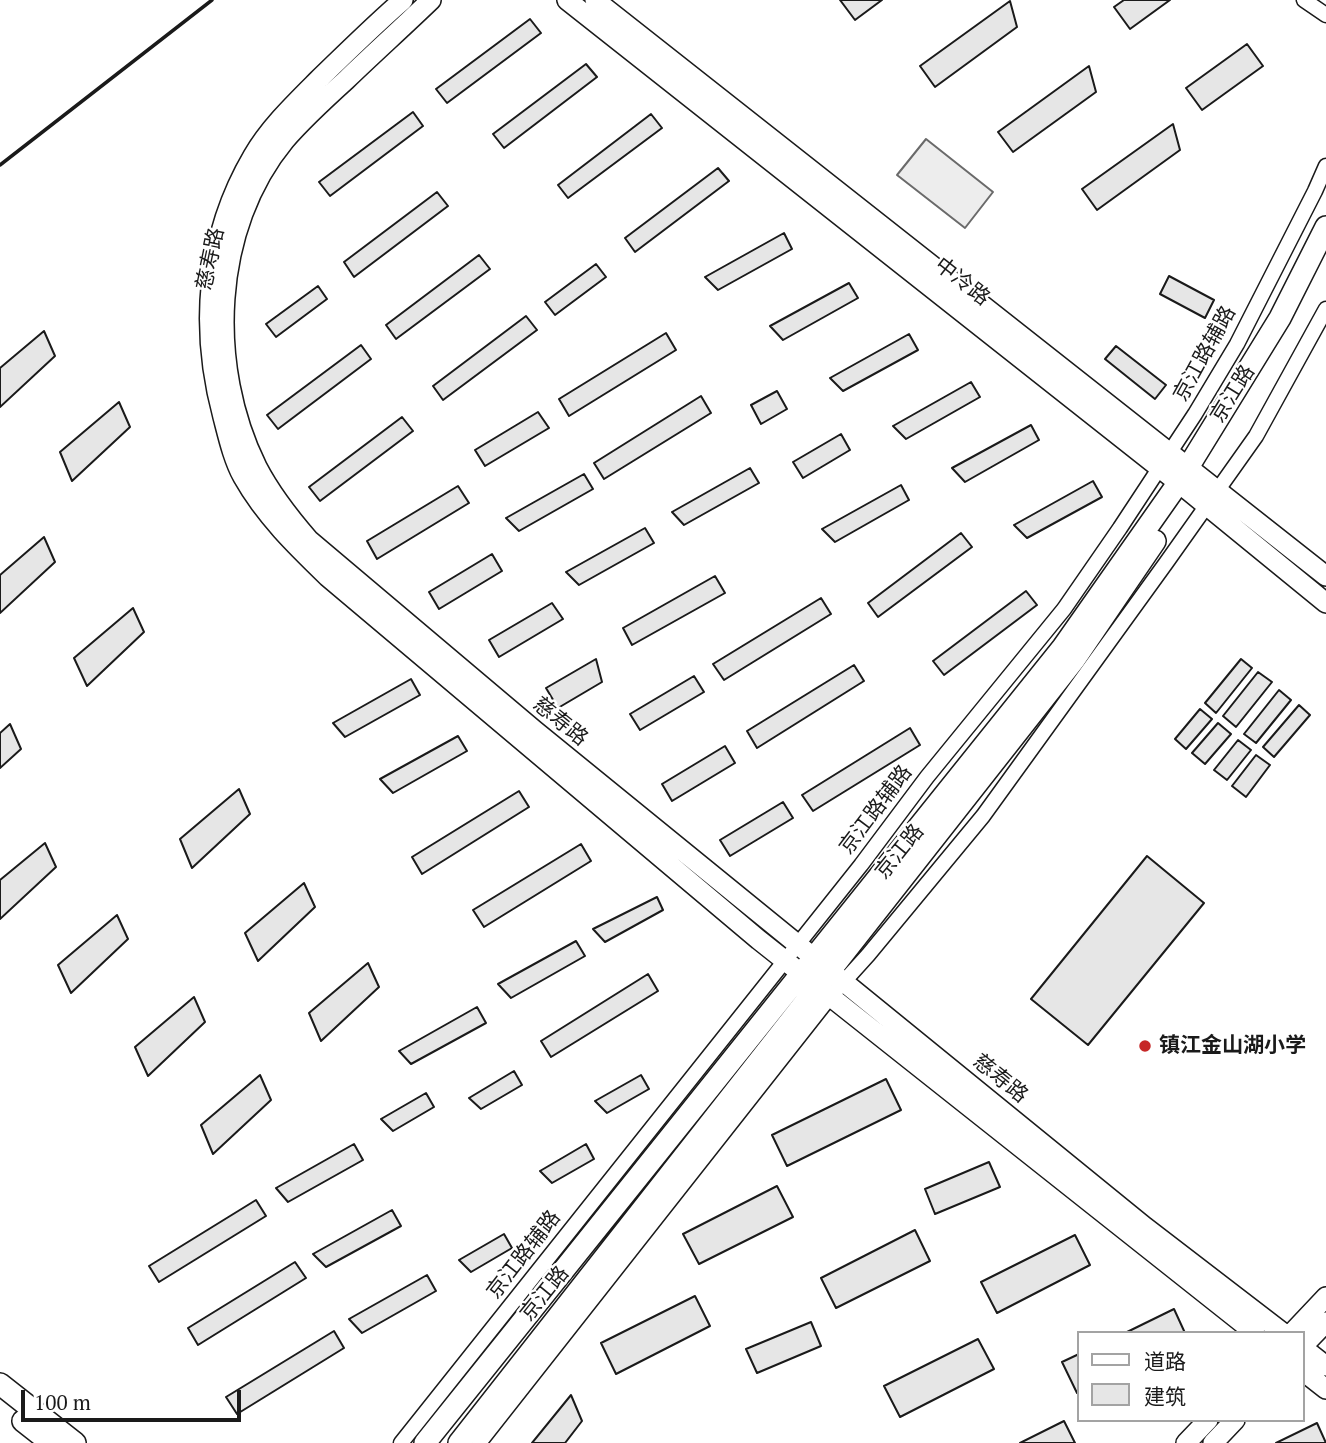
<!DOCTYPE html>
<meta charset="utf-8">
<style>
body{margin:0}
#map{position:relative;width:1326px;height:1443px;overflow:hidden;background:#fff;font-family:"PT Serif","Noto Sans SC",serif}
canvas{display:block}
.legend{position:absolute;left:1077px;top:1331px;width:228px;height:91px;box-sizing:border-box;background:#fff;border:2px solid #a3a3a3;margin:0;padding:9px 12px;list-style:none;font-size:21px;color:#1a1a1a}
.legend li{display:flex;align-items:center;gap:14px;height:35px}
.legend b{width:35px;border:2px solid #a3a3a3}
.scale{position:absolute;left:21px;top:1390px;width:220px;height:32px;box-sizing:border-box;border:4px solid #1a1a1a;border-top:0;padding-left:9px;font-size:21px;line-height:24px;white-space:nowrap;color:#1a1a1a;-webkit-text-stroke:5px #fff;paint-order:stroke}
</style>
<div id="map">
<canvas width="1326" height="1443"></canvas>
<ul class="legend">
<li><b style="height:9px;background:#fff"></b>道路</li>
<li><b style="height:19px;background:#e6e6e6"></b>建筑</li>
</ul>
<div class="scale">100 m</div>
</div>
<script>
const c = document.querySelector('canvas').getContext('2d');
c.lineJoin = 'round';
function fillPath(path, color) { c.fillStyle = color; c.fill(path, 'evenodd'); }
function strokePath(path, color, width, dash) { c.strokeStyle = color; c.lineWidth = width; c.lineCap = dash ? 'butt' : 'round'; c.setLineDash(dash || []); c.stroke(path); }
function label(font, color, halo, rows, align = 'center') {
  c.font = font + ' "PT Serif","Noto Sans SC",serif'; c.lineWidth = 5; c.setLineDash([]); c.textBaseline = 'middle'; c.strokeStyle = halo; c.fillStyle = color; for (const [text, x, y, turn = 0] of rows) {
    c.save(); c.translate(x, y); c.rotate((+turn || 0) * Math.PI / 180); c.textAlign = isNaN(turn) ? turn : align; if (halo) c.strokeText(text, 0, 0); c.fillText(text, 0, 0); c.restore();
  }
}
const built = new Path2D(`
 M926,139L993,192L965,228L897,175Z`);
const building = new Path2D(`
 M840,0H882L855,20Z
 M1124,0H1170L1130,29L1114,7Z
 M1010,1L1017,27L935,87L920,66Z
 M530,19L541,33L447,103L436,89Z
 M1247,44L1263,66L1202,110L1186,88Z
 M586,64L597,77L504,148L493,134Z
 M1089,66L1096,92L1013,152L998,132Z
 M413,112L423,126L330,196L319,182Z
 M651,114L662,128L568,198L558,185Z
 M1173,124L1180,150L1097,210L1082,189Z
 M718,168L729,181L635,252L625,238Z
 M437,192L448,206L354,277L344,262Z
 M784,233L792,249L718,290L705,277Z
 M479,255L490,269L396,339L386,325Z
 M596,264L606,277L555,315L545,302Z
 M1169,276L1214,300L1205,318L1160,294Z
 M849,283L858,298L783,340L770,326Z
 M318,286L327,299L276,337L266,324Z
 M526,316L537,330L443,400L433,386Z
 M44,331L55,356L0,407V368Z
 M666,333L676,350L569,416L559,399Z
 M909,334L918,350L843,391L830,378Z
 M361,345L371,359L278,429L267,415Z
 M1116,346L1166,385L1155,399L1105,359Z
 M971,382L980,397L906,439L893,426Z
 M777,391L787,409L761,424L751,405Z
 M701,396L711,413L604,479L594,463Z
 M119,402L130,427L72,481L60,452Z
 M538,412L549,428L485,466L475,450Z
 M402,417L413,431L320,501L309,487Z
 M1031,425L1039,440L965,482L952,468Z
 M841,434L850,450L803,478L793,462Z
 M750,468L759,483L684,525L672,512Z
 M584,474L593,489L519,531L506,518Z
 M1093,481L1102,497L1027,538L1014,525Z
 M901,485L909,500L835,542L822,529Z
 M458,486L469,503L377,559L367,541Z
 M645,528L654,543L579,585L566,572Z
 M961,533L972,547L878,617L868,603Z
 M44,537L55,562L0,613V575Z
 M492,554L502,571L439,609L429,592Z
 M715,576L725,593L632,645L623,628Z
 M1026,591L1037,605L944,675L933,661Z
 M821,598L831,614L724,680L713,664Z
 M552,603L563,619L499,657L489,640Z
 M133,608L144,632L87,686L74,658Z
 M596,659L602,682L558,708L546,688Z
 M1241,659L1252,668L1216,713L1205,703Z
 M854,665L864,681L757,748L747,731Z
 M1258,672L1272,682L1236,727L1223,716Z
 M694,676L704,692L640,730L630,714Z
 M411,679L420,695L345,737L333,723Z
 M1279,690L1291,700L1256,743L1244,734Z
 M1299,705L1310,715L1274,757L1263,747Z
 M1200,709L1212,719L1186,749L1175,739Z
 M1218,723L1231,734L1205,764L1192,753Z
 M10,724L21,749L0,768V733Z
 M910,728L920,745L813,811L802,795Z
 M458,736L467,751L393,793L380,779Z
 M1238,740L1251,750L1227,780L1214,770Z
 M725,746L735,763L672,801L662,784Z
 M1256,755L1270,765L1246,797L1232,786Z
 M239,789L250,814L192,868L180,839Z
 M519,791L529,807L422,874L412,857Z
 M783,802L793,818L730,856L720,840Z
 M45,843L56,867L0,919V880Z
 M581,844L591,861L484,927L473,910Z
 M1147,856L1204,903L1088,1045L1031,999Z
 M304,883L315,907L258,961L245,933Z
 M657,897L663,910L605,942L593,929Z
 M117,915L128,939L71,993L58,965Z
 M576,941L585,956L511,998L498,984Z
 M368,963L379,987L321,1041L309,1013Z
 M648,974L658,991L551,1057L541,1041Z
 M194,997L205,1022L148,1076L135,1047Z
 M477,1007L486,1023L411,1064L399,1051Z
 M514,1071L522,1085L481,1109L469,1098Z
 M260,1075L271,1100L213,1154L201,1125Z
 M641,1075L649,1089L607,1113L595,1101Z
 M886,1079L901,1110L787,1166L772,1135Z
 M426,1093L434,1107L393,1131L381,1119Z
 M354,1144L363,1160L288,1202L276,1188Z
 M586,1144L594,1159L552,1183L540,1171Z
 M989,1162L1000,1187L935,1214L925,1189Z
 M777,1186L793,1217L699,1264L683,1234Z
 M256,1200L266,1216L159,1282L149,1266Z
 M392,1210L401,1226L326,1267L313,1254Z
 M915,1230L930,1261L836,1308L821,1278Z
 M504,1234L512,1248L471,1272L459,1260Z
 M1075,1235L1090,1265L997,1313L981,1282Z
 M295,1262L306,1278L198,1345L188,1328Z
 M427,1275L436,1291L362,1333L349,1319Z
 M695,1296L710,1326L616,1374L601,1343Z
 M1174,1309L1185,1333H1125Z
 M811,1322L821,1346L757,1373L746,1349Z
 M334,1331L344,1348L237,1414L226,1397Z
 M978,1339L994,1369L900,1417L884,1386Z
 M1079,1354V1392L1077,1393L1062,1362Z
 M571,1395L582,1421L565,1443H532Z
 M1064,1421L1075,1443H1020Z
 M1317,1423L1326,1443H1276Z`);
const street = new Path2D(`
 M1304,0L1326,15
 M401,1443L861,865L927,777L1064,609L1120,528L1195,414L1237,344L1315,191L1326,166
 M479,1443L830,997L868,955L983,816L1166,563L1256,436L1326,309`);
const secondary = new Path2D(`
 M403,0C373,26 346,53 318,80C295,103 269,128 253,156C206,236 199,328 223,417C228,436 233,459 243,477C265,516 296,546 328,577L759,940L1255,1333
 M431,0C403,27 374,53 346,80C325,99 304,118 285,140C212,228 207,366 257,467C271,494 289,517 309,540L534,730L1145,1227L1283,1333
 M567,0L1189,491L1326,603
 M595,0L1326,576
 M1292,1333L1326,1297
 M1303,1346L1326,1322
 M1303,1348L1326,1366
 M1303,1371L1326,1389
 M1186,1443L1208,1420
 M1213,1443L1235,1420`);
const primary = new Path2D(`
 M0,1384L75,1443
 M23,1421L51,1443
 M425,1443L1063,647L1179,482L1280,318L1326,227
 M459,1443L1074,660L1155,541`);
const wall = new Path2D(`
 M0,165L212,0`);
const markers = [
 [1145,1046,7,"#c62828"]
];
const streetNames = [
 ["慈寿路",211,259,-78],
 ["中冷路",962,282,38],
 ["京江路辅路",1205,354,-61],
 ["京江路",1233,394,-58],
 ["慈寿路",560,722,39],
 ["京江路辅路",876,810,-53],
 ["京江路",900,852,-51],
 ["慈寿路",1000,1079,39],
 ["京江路辅路",524,1255,-52],
 ["京江路",545,1294,-51]
];
const poiNames = [
 ["镇江金山湖小学",1159,1046]
];
fillPath(built, '#ededed');
strokePath(built, '#6a6a6a', 2);
fillPath(building, '#e6e6e6');
strokePath(building, '#1a1a1a', 2);
strokePath(street, '#1a1a1a', 17);
strokePath(secondary, '#1a1a1a', 22);
strokePath(primary, '#1a1a1a', 24);
strokePath(street, '#fff', 14);
strokePath(secondary, '#fff', 19);
strokePath(primary, '#fff', 21);
strokePath(wall, '#1a1a1a', 3.5);
for (const [x, y, r, color] of markers) { const dot = new Path2D(); dot.arc(x, y, r, 0, 2 * Math.PI); c.fillStyle = color; c.fill(dot); strokePath(dot, '#fff', 2.5); }
label('21px', '#1a1a1a', '#fff', streetNames);
label('bold 21px', '#1a1a1a', '#fff', poiNames, 'left');
</script>
